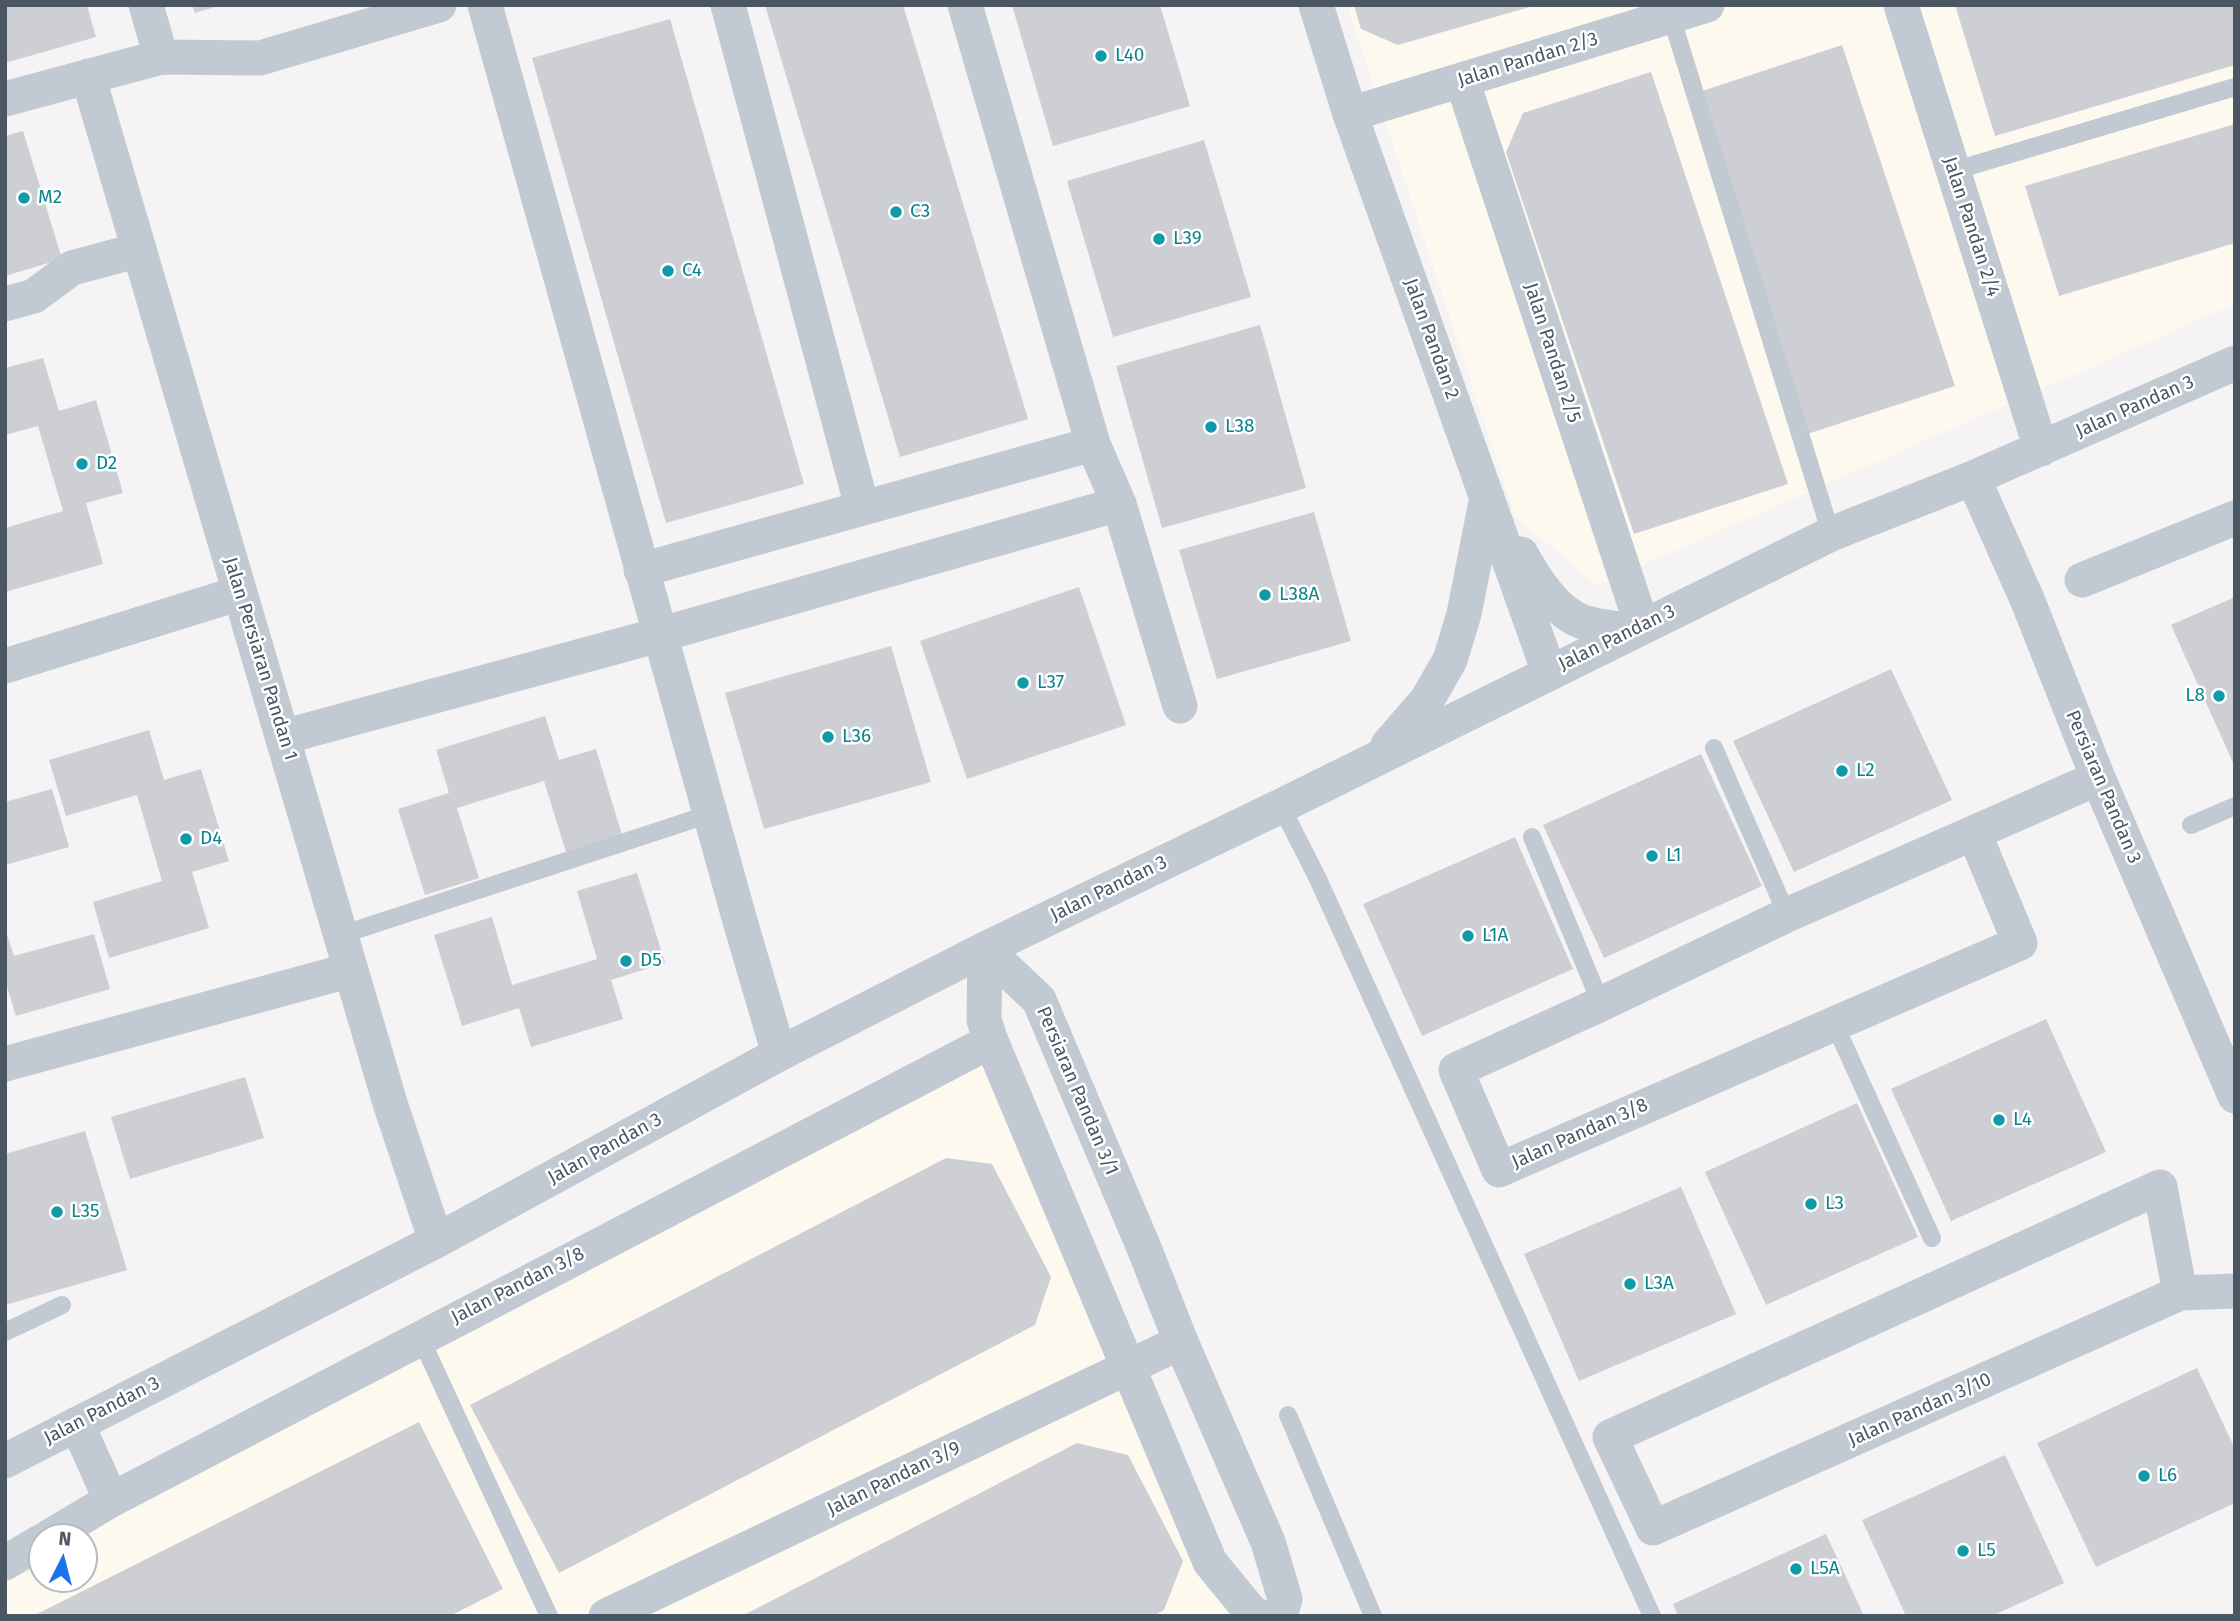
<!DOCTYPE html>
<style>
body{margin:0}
#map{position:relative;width:2240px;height:1621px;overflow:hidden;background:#f5f3f3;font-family:"Fira Sans",sans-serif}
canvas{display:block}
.frame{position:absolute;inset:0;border:7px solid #4a5661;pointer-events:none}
.north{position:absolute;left:28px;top:1523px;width:70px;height:70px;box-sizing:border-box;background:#fff;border:2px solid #b7bbc0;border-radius:50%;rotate:6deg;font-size:19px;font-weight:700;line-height:28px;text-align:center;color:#4a5661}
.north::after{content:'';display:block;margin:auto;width:24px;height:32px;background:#1a73e8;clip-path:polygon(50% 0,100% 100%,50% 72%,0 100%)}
</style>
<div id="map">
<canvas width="2240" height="1621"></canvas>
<div class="frame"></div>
<div class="north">N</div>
</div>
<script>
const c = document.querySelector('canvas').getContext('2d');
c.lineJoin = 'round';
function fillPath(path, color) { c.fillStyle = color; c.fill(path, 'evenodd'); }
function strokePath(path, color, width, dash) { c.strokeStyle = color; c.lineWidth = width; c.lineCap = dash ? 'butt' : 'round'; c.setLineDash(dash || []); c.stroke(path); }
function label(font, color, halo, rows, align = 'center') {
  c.font = font + ' "Fira Sans",sans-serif'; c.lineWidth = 5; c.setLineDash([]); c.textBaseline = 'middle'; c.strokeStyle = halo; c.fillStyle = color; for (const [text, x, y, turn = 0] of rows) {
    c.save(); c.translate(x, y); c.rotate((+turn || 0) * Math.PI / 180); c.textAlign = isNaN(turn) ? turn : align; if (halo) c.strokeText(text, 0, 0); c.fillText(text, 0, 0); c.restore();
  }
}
const commercial = new Path2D(`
 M1347,5H2235V304L1597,585L1515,516Z
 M981,1063L1205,1586L1234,1616H5V1582L42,1559V1579H84V1537H77Z`);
const building = new Path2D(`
 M5,5H87L96,37L5,63Z
 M192,5H218V6L195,13Z
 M765,5H903L1028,419L900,457Z
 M1012,5H1160L1190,106L1053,146Z
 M1354,5H1533V6L1398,45L1361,29Z
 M1955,5H2235V65L1995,136Z
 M670,19L804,484L666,523L532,58Z
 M1842,45L1955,386L1804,435L1693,94Z
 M1651,72L1788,484L1634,534L1506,152L1523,113Z
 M2235,124V243L2059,296L2025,186Z
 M23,131L62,259L5,276V136Z
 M1204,140L1251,297L1113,337L1067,181Z
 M1260,325L1306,488L1162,528L1116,366Z
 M43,358L59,411L96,400L123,493L86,503L103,564L5,592V528L63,511L38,426L5,435V368Z
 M1314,512L1351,641L1217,679L1179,550Z
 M1079,587L1126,725L967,779L920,641Z
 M2235,597V767L2171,625Z
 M891,646L931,782L764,829L725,693Z
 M1891,669L1952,800L1794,872L1733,741Z
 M545,716L559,760L596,749L622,835L566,852L544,781L457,808L479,878L425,895L398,809L449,793L436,750Z
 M149,730L164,780L201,769L229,861L192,872L209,928L109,958L93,902L162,881L137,795L66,816L49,760Z
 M1701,754L1762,886L1604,958L1543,825Z
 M52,789L69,847L5,865V802Z
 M1515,837L1573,969L1422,1036L1363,904Z
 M637,873L665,963L611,980L623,1019L531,1047L519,1008L462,1026L434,935L492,917L512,985L597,959L577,891Z
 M5,928L14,956L94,934L110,989L16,1016L5,981Z
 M2046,1019L2106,1152L1951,1221L1891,1089Z
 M245,1077L264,1138L130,1179L111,1117Z
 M1857,1103L1918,1237L1766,1305L1705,1172Z
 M85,1131L127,1270L5,1305V1154Z
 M946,1158L992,1164L1051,1277L1035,1325L559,1573L470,1405Z
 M1681,1187L1736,1314L1579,1381L1524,1254Z
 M2197,1368L2235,1449V1503L2096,1567L2037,1443Z
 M419,1422L503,1589L450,1616H33Z
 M1077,1443L1128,1455L1183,1561L1164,1610L1153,1616H742Z
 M2005,1455L2064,1583L1992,1616H1906L1862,1520Z
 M1826,1534L1864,1616H1678L1673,1604Z`);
const lane = new Path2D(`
 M1671,16L1831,534
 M1953,171L2235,87
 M1714,748L1787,915
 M1281,806L1318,879L1652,1616
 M2191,825L2235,806
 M1532,837L1601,1004
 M341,935L710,814
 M1834,1023L1932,1238
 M5,1332L62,1305
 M420,1337L549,1616
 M1288,1415L1373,1616`);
const street = new Path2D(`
 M146,5L161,57
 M485,5L740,921L779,1054
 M728,5L862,507
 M965,5L1093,444L1119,504L1180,706
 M1316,5L1350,114L1549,672
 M1901,5L2041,449
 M88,76L390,1103L436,1241
 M1462,80L1642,626
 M5,99L161,57L260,58L439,5
 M1350,114L1707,5
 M5,304L34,296L72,268L139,250
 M1973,478L2027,599L2098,778L2235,1096
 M1521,554C1535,579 1555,612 1583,622C1598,627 1617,628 1632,631
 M641,570L1093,444
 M2082,580L2235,518
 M5,666L240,593
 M283,737L659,635L1119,504
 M1388,745L1427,700L1450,660L1464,614L1487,497
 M1974,833L2020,943L1499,1170L1456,1070L1601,1004L1787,915L2098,778
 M985,949L1039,1000L1144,1248L1181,1342L1268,1542L1285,1599L1280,1616
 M985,949L984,1020L991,1041L1210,1562L1251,1612L1258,1616
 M5,1064L351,970
 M2160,1187L2180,1293L1653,1528L1610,1437Z
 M2180,1293L2235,1291
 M77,1424L111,1500
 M5,1461L436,1241L779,1054L985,949L1281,806L1831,534L1973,478L2235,363
 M49,1537L111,1500L991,1041
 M5,1563L42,1541
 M606,1616L1181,1342`);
const markers = [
 [1101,56,7,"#0f9aa8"],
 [24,198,7,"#0f9aa8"],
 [896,212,7,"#0f9aa8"],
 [1159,239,7,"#0f9aa8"],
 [668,271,7,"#0f9aa8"],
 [1211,427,7,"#0f9aa8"],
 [82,464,7,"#0f9aa8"],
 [1265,595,7,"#0f9aa8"],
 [1023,683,7,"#0f9aa8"],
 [2219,696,7,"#0f9aa8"],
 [828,737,7,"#0f9aa8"],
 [1842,771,7,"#0f9aa8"],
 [186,839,7,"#0f9aa8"],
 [1652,856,7,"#0f9aa8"],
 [1468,936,7,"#0f9aa8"],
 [626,961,7,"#0f9aa8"],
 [1999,1120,7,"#0f9aa8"],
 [1811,1204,7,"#0f9aa8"],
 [57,1212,7,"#0f9aa8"],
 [1630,1284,7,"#0f9aa8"],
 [2144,1476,7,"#0f9aa8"],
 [1963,1551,7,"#0f9aa8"],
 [1796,1569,7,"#0f9aa8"]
];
const cultureNames = [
 ["L40",1115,56],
 ["M2",38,198],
 ["C3",910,212],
 ["L39",1173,239],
 ["C4",682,271],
 ["L38",1225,427],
 ["D2",96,464],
 ["L38A",1279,595],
 ["L37",1037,683],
 ["L8",2205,696,"right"],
 ["L36",842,737],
 ["L2",1856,771],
 ["D4",200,839],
 ["L1",1666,856],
 ["L1A",1482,936],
 ["D5",640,961],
 ["L4",2013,1120],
 ["L3",1825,1204],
 ["L35",71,1212],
 ["L3A",1644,1284],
 ["L6",2158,1476],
 ["L5",1977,1551],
 ["L5A",1810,1569]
];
const streetNames = [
 ["Jalan Pandan 2/3",1528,60,-17],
 ["Jalan Pandan 2/4",1971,227,72],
 ["Jalan Pandan 2",1431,339,70],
 ["Jalan Pandan 2/5",1552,353,72],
 ["Jalan Pandan 3",2135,407,-24],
 ["Jalan Pandan 3",1617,638,-26],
 ["Jalan Persiaran Pandan 1",260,659,73],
 ["Persiaran Pandan 3",2103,787,67],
 ["Jalan Pandan 3",1109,889,-26],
 ["Persiaran Pandan 3/1",1077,1091,67],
 ["Jalan Pandan 3/8",1580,1134,-24],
 ["Jalan Pandan 3",605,1149,-29],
 ["Jalan Pandan 3/8",518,1286,-27],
 ["Jalan Pandan 3/10",1920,1410,-24],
 ["Jalan Pandan 3",102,1411,-27],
 ["Jalan Pandan 3/9",894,1479,-26]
];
fillPath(commercial, '#fdf9ef');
fillPath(building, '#cdcfd5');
strokePath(lane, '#c1cad2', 18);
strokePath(street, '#c1cad2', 35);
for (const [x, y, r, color] of markers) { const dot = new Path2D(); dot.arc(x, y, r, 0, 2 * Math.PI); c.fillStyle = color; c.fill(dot); strokePath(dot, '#fff', 2.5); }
label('19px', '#0d838f', '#fff', cultureNames, 'left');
label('19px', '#4a5661', '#fff', streetNames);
</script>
